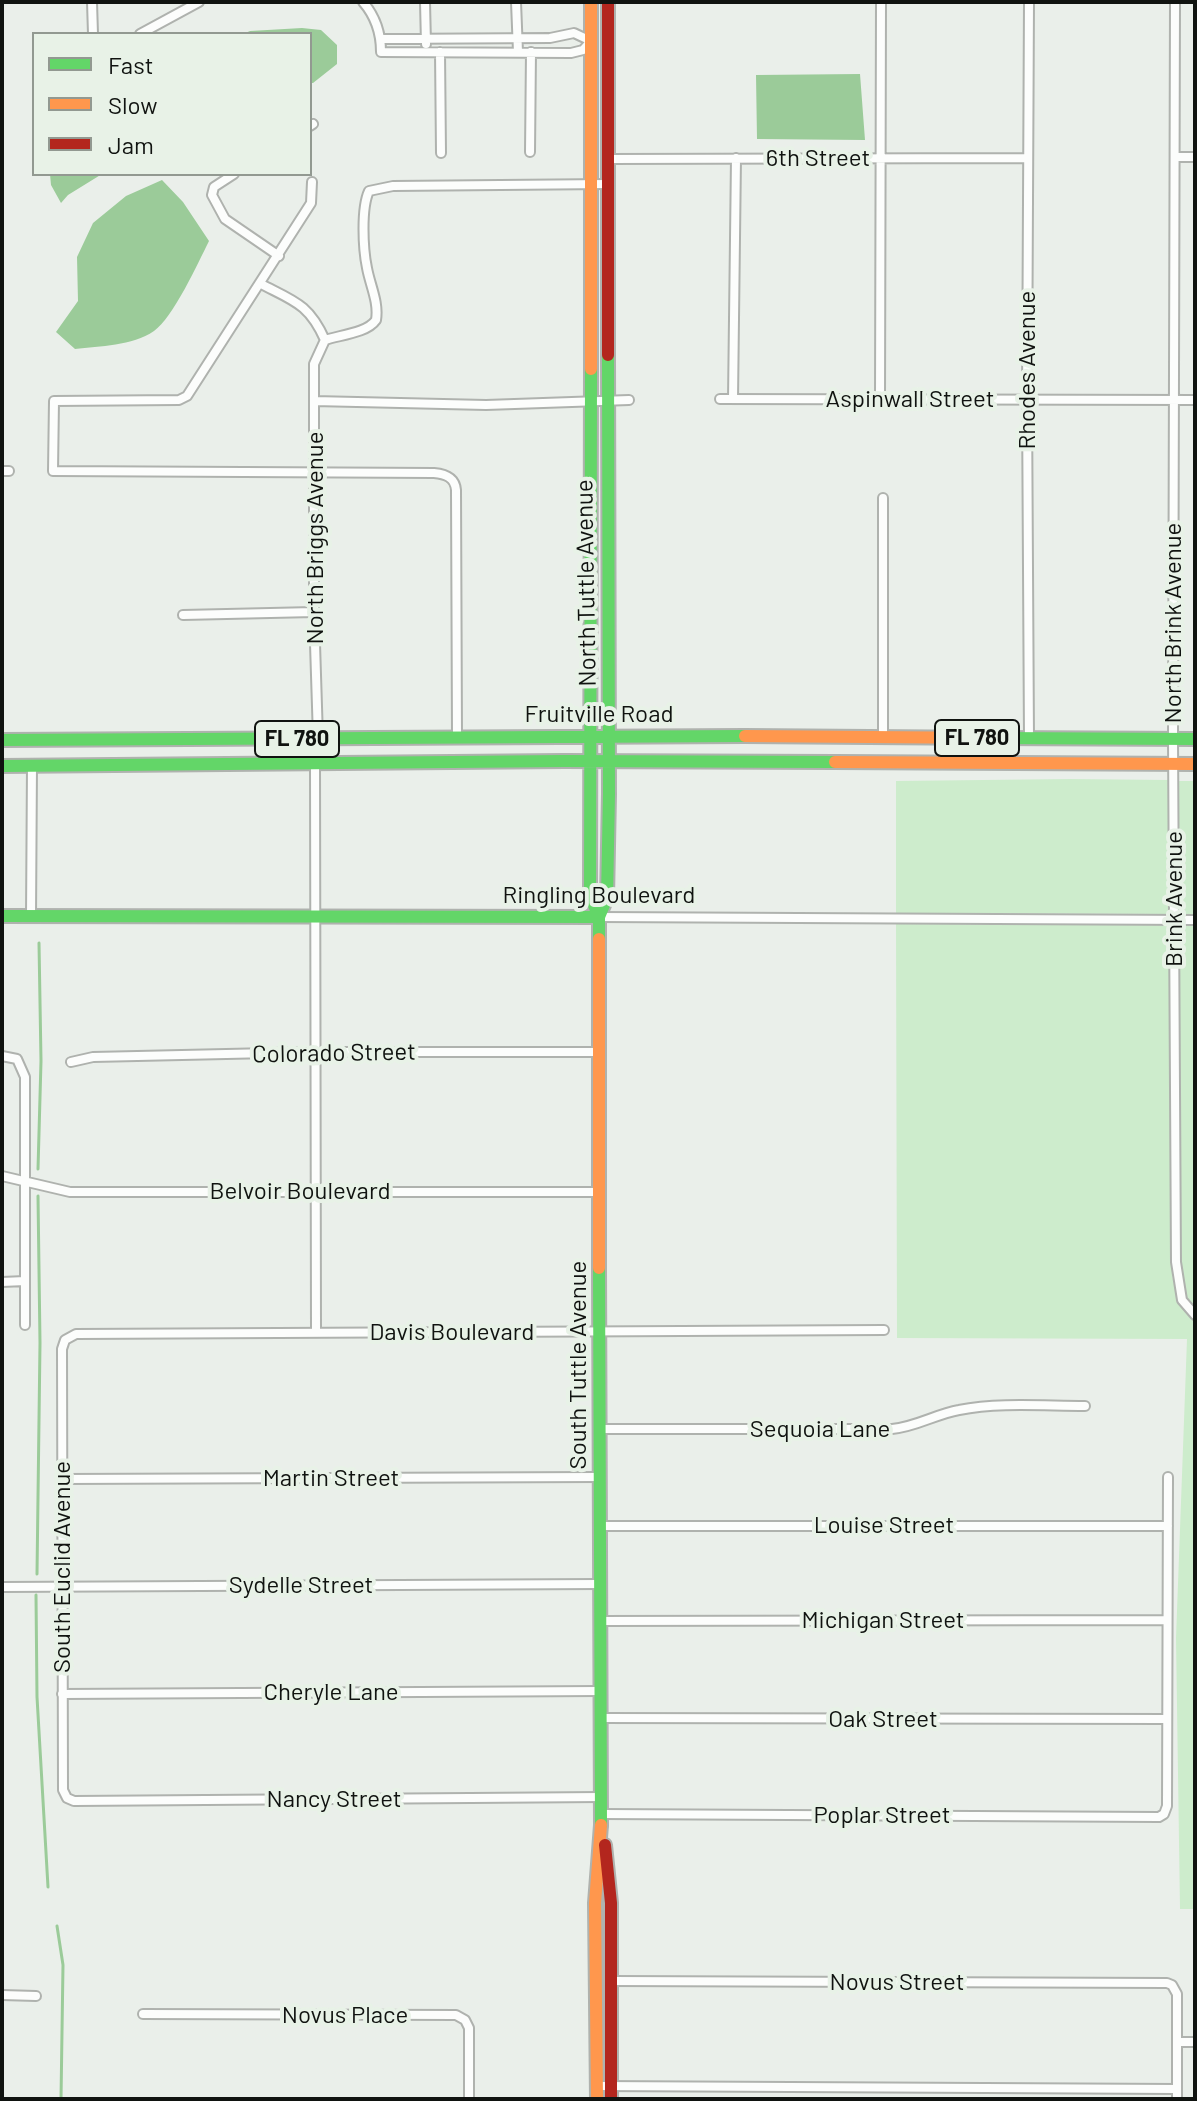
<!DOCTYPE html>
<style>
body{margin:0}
#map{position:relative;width:1197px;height:2101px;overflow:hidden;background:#eaefea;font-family:Barlow,sans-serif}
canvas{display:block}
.frame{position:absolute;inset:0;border:4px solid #101310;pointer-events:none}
.legend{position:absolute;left:32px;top:32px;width:280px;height:144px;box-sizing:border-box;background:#e8f2e7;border:2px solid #929991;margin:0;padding:10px 14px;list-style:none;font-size:24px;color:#101310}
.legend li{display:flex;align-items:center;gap:16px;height:40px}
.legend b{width:40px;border:2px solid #929991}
</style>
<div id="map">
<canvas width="1197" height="2101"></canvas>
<div class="frame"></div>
<ul class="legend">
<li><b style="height:10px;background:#63d668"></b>Fast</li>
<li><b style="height:10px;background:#ff974d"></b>Slow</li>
<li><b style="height:10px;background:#b3261e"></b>Jam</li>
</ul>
</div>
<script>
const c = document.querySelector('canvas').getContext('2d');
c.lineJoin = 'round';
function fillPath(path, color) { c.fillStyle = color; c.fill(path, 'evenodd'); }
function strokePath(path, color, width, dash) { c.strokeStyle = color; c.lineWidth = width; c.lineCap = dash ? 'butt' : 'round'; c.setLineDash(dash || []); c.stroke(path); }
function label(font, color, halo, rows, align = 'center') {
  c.font = font + ' Barlow,sans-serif'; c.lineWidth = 8; c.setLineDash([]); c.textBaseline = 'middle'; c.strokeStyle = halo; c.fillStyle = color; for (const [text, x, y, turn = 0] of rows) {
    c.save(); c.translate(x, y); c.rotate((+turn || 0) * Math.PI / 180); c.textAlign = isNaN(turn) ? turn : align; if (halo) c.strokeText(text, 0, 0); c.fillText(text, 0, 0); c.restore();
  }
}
const green = new Path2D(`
 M1070,779L1168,780L1169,914L896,913V781Z
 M1178,781H1195V914H1178Z
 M896,924L1169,925L1172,1275L1178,1303L1195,1321V1909H1180L1176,1638L1187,1339L897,1338Z
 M1179,925H1195V1308L1186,1298L1181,1274Z`);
const water = new Path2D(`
 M302,28L321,30L337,45V64L313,83H310V34H243L250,31Z
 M860,74L865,140L757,139L756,75Z
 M50,174H102L68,195L61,203L51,185Z
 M162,180L183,202L209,241C198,263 173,318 154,331C132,346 100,346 75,349L56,332L78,301L77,257L93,223L126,196Z`);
const stream = new Path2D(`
 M38,1169L41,1061L39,943
 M37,1574L40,1343L38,1196
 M36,1595L37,1697L48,1887
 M57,1926L63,1965L61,2099`);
const street = new Path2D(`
 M92,2L93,34
 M363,2C376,17 381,33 381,52L571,53L583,50L591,41L574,33L550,38L381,39
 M425,2L426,44
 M516,2L518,52
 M1175,2L1173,739L1176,1262L1182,1300L1195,1315
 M140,34L199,2
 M440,52L441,153
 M310,126L313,124
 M530,152L531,52
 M1176,157H1195
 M608,159L1028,158
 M234,174L214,187L212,195L225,219L279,256
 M312,182L311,203L187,396L179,400L54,401L53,471L434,473C445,474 455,477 456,490L457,736
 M261,284C294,301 309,304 325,340L314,364V612L318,738
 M325,340C340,335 367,333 376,320C379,302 370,285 367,268C363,249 361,208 369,191L393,186L608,184
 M720,399L1195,400
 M733,399L736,158
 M880,399L881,2
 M314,401L486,405L629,400
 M2,471H9
 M183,615L314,612
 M883,737V498
 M1029,739L1027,399L1029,2
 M315,764L316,1333
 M31,916L32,766
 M599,917L1195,920
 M2,1056L17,1059L25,1077V1325
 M71,1062L93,1057L315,1052H599
 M2,1176L70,1192H600
 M2,1282L25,1281
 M600,1429H892C916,1427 936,1414 959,1410C999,1402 1044,1406 1085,1406
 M62,1479L600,1477
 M600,1526H1168
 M2,1587L600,1584
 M600,1621L1167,1620
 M62,1694L600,1691
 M600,1718L1167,1719
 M602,1797L74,1801L67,1798L63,1790L62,1349L65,1340L76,1334L884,1330
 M602,1814L1159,1817L1164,1814L1167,1806L1168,1477
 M611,1981L1167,1983L1172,1985L1177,1994V2099
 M2,1995L36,1996
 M143,2014L456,2015L465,2020L469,2028V2099
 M1177,2042H1195
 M597,2086L1177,2089`);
const fast = new Path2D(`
 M591,369L590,896L599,917
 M994,738L1195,739
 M2,740L745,736
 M282,759L312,747L318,739
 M2,766L564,761L835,762
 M2,916L599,917
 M599,939V917L607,898L609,794L608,355
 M599,1268L601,1825`);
const slow = new Path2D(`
 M591,369V2
 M745,736L994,738
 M835,762L1195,764
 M599,939V1268
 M597,2099L595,1903L601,1825`);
const jam = new Path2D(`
 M608,2V355
 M605,1845L611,1903V2099`);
const shields = [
 [977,738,84],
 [297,739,84]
];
const shieldNames = [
 ["FL 780",977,738],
 ["FL 780",297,739]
];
const streetNames = [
 ["6th Street",818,158],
 ["Rhodes Avenue",1027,370,-90],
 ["Aspinwall Street",910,399],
 ["North Briggs Avenue",315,538,-90],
 ["North Tuttle Avenue",586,583,-91],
 ["North Brink Avenue",1173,623,-90],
 ["Fruitville Road",599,714],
 ["Ringling Boulevard",599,895],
 ["Brink Avenue",1174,899,-90],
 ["Colorado Street",334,1053,-1],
 ["Belvoir Boulevard",300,1191],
 ["Davis Boulevard",452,1332],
 ["South Tuttle Avenue",578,1365,-90],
 ["Sequoia Lane",820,1429],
 ["Martin Street",331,1478],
 ["Louise Street",884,1525],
 ["South Euclid Avenue",62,1567,-90],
 ["Sydelle Street",301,1585],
 ["Michigan Street",883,1620],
 ["Cheryle Lane",331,1692],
 ["Oak Street",883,1719],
 ["Nancy Street",334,1799],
 ["Poplar Street",882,1815],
 ["Novus Street",897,1982],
 ["Novus Place",345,2015]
];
fillPath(green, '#cdeccc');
fillPath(water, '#9bcb99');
strokePath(stream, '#9bcb99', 3);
strokePath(street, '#afb2ae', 12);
strokePath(fast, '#afb2ae', 16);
strokePath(slow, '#afb2ae', 16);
strokePath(jam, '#afb2ae', 16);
strokePath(street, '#fcfdfc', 8);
strokePath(fast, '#63d668', 12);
strokePath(slow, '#ff974d', 12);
strokePath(jam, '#b3261e', 12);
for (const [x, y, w] of shields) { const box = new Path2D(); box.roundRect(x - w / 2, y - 18, w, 36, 6); c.fillStyle = '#e8f2e7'; c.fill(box); strokePath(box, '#101310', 2); }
label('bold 22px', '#101310', null, shieldNames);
label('24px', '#101310', '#e8f2e7', streetNames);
</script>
